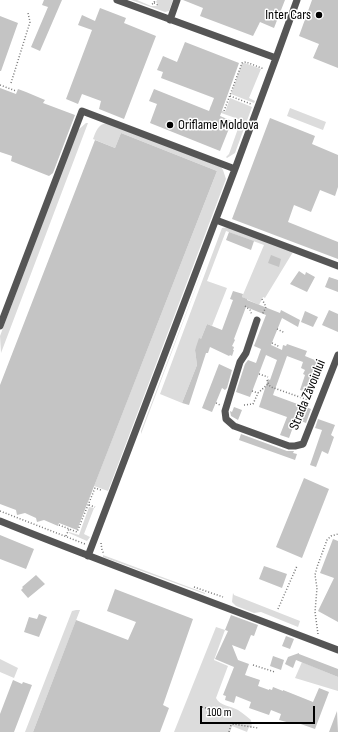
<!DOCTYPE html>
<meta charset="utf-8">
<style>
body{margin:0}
#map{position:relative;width:338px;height:732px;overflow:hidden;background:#fff;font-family:"Sofia Sans Condensed",sans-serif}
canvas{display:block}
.scale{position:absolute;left:200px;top:706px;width:115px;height:18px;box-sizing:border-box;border:2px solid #000;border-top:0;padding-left:5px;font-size:12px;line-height:14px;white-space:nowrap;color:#000;-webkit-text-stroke:3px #fff;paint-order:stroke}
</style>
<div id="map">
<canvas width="338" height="732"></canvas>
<div class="scale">100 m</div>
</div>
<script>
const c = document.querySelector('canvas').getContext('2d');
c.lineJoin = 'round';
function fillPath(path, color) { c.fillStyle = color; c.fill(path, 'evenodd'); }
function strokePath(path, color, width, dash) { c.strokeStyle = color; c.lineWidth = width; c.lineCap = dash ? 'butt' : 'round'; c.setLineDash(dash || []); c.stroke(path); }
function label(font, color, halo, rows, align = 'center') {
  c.font = font + ' "Sofia Sans Condensed",sans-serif'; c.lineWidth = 3; c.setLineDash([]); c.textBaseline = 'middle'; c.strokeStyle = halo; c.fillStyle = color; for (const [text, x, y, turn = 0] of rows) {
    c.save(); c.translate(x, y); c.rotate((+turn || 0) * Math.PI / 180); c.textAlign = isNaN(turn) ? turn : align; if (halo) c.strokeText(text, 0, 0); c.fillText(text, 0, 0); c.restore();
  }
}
const green = new Path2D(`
 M131,0H137L151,6H157L158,4L156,2L157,0H173L169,11L165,12Z
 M242,63H245L261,69L249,98L255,101L254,103L231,94Z
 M230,98L252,107L235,153L227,158L226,157L229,154L241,120L210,109L211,106L225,112Z
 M290,108L326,122L323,130L287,116Z
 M86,123H88L1,353L0,336L77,131Z
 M107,123L221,167L223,170L226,179L108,491L94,486L217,171L121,133L115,148L93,139C96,131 98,124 107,123Z
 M228,227L293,252L265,298L263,297L259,305L242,297L264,245L226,231L207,281L227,288L212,326L207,324L201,339L195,350L197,365L182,403L160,394L222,228Z
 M211,248L141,434V431Z
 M89,507L94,508L84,534L90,537L87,541L69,533V532L79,535Z
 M103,555L205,593V594L103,557Z
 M233,593L234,595L300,621L298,627L261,612L254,613L236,606L232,602Z
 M76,610H80L33,732H25L72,611Z
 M216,627L225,630L214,660L228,666L216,698C220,706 231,706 238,710C243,713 247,717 251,720L252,728L249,727L247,732L232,726L230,732H174Z
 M0,659L18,668L14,678L0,672Z
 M302,662L338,677V691L295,678Z`);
const building = new Path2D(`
 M44,0H62L40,51L31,47L48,7L42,5Z
 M183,0H285L274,28L260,22L253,36L200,16L203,8Z
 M312,0H338V68L313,58L319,44L299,36Z
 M100,8L126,18L124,23L156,36L124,119L99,109L101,101L82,94L78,104L66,99L92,30L78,25L82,15L95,21Z
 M0,16L18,23L1,71H0Z
 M185,42L239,63L220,116L232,121L220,151L150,123L157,104L149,101L154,89L209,111L214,98L161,78L163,72L157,70L163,56L177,62Z
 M0,88L16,94L18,89L26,92L45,100L43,103L75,115L53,173L49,176L11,161L12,156L0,152Z
 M270,118L315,136L312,144L338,155V187L335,196L320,190L311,212L294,205L288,222L338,242V259L232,219Z
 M121,133L217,171L77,530L59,523L58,526L44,520L37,522L36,518L25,513L17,515L16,510L0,504V385L95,140L115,148Z
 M229,232L254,241L251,250L226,240Z
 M271,255L281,259L279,267L268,263Z
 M299,271L305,275L306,272L315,277L307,292L290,284Z
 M329,277L338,280V292L325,287Z
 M233,291L243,294L242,297L247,299V300L280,313L281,310L300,320L298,327L282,318L271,345L282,350L283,345L286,346L287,344L307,351L305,356L322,363L316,379H315L310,393L300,390L305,375L303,374L305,370L301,368L303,362L287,356L273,395L311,409L306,423L296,419L289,438L280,435L287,417L259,407L268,379L270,380L277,360L266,355L250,397L236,392L245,364L248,360L256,363L261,349L254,346L266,315L246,307L234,339L235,340L232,346L234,347L233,350H234L232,356L230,355L229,356L210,347L208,353H206L189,405L182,403L197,365L195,350L199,338L201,339L207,324L222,330L233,300L230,299Z
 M329,310L338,314V332L322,325Z
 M305,311L318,317L313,327L301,322Z
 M219,364L232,370L227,388L225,390L222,388L212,412L202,408Z
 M234,407L242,410L238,420L231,416L230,411L232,412Z
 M318,419L335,425L331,435L334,437L328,454L322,451L316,467L310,465L322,430L315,428Z
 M241,434L287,451H294L293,453L297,454L295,460L239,440Z
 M304,478L329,489L302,558L276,547Z
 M0,535L34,549L26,569L0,559Z
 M333,539L338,541V622L318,611L334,578L320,573Z
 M264,566L287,574L282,588L259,579Z
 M36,575L45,584L28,598L21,590L23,588L22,587Z
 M115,589L193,619L163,705L169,708L160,732H33L76,620L128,640L136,622L107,611Z
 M39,614L47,617L39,637L24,632L29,617L37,619Z
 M231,615L258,625L254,636L251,635L245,650L232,645L238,660L249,664L245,675L260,680L258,686L269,690V689L272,690L273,687L283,691V690L313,702L319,688L329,692L315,729L295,722L294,724L279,720L281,714L271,710L269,715L249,708L251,702L236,696L234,703L225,700L226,696L223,695L234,667L215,659L228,631L225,630Z
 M286,636L294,639L290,649L282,646Z
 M299,653V654L338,669V677L296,660L293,668L285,664L288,657Z
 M273,656L284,660L281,670L270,666Z
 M13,680L22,684L23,682L32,685L14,732H0V714Z
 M337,711L338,732H329Z`);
const path = new Path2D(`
 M154,3L158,5
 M152,4L154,3L155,0
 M11,83L30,22L28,13
 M0,85L16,91
 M230,96L251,104
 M224,111L242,63L246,62L264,69
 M262,299L266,307L262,315
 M245,306L250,310L252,315
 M277,329L285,333
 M272,343L280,347
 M259,374L268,377
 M267,380L269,385L271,387L311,401
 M252,391L258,393
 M216,403L220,405
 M244,405L253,404L258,393L268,384
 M89,505L95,507
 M0,511L85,544
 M59,525L77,532L95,488L101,490
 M66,536L69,529
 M101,543L102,550L104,554
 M194,587L223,597
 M278,609L297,566
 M318,634L315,612L317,588L315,575L317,567L327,540L331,536L338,534
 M253,665L275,672
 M202,707L231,714
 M229,732L231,725L234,724L258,728`);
const minor = new Path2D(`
 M170,20L177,0
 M276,58L297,0
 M216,220L338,266
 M257,320L246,353L240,362L225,411L226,419L234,426L289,446H295L303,444L338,355
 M0,326L82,111L235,169
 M0,521C112,566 226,607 338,650
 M88,556L235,169L276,58L117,0`);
const markers = [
 [319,15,4,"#000"],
 [170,125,4,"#000"]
];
const poiNames = [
 ["Inter Cars",311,15],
 ["Oriflame Moldova",178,125,"left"]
];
const streetNames = [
 ["Strada Zăvoiului",308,395,-68]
];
fillPath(green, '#dcdcdc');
fillPath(building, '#c4c4c4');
strokePath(path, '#777', 1.5, [1, 2]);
strokePath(minor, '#555', 7);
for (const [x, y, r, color] of markers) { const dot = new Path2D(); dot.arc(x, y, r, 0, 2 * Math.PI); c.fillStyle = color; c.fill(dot); strokePath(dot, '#fff', 1.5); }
label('14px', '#000', '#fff', poiNames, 'right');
label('14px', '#000', '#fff', streetNames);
</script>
